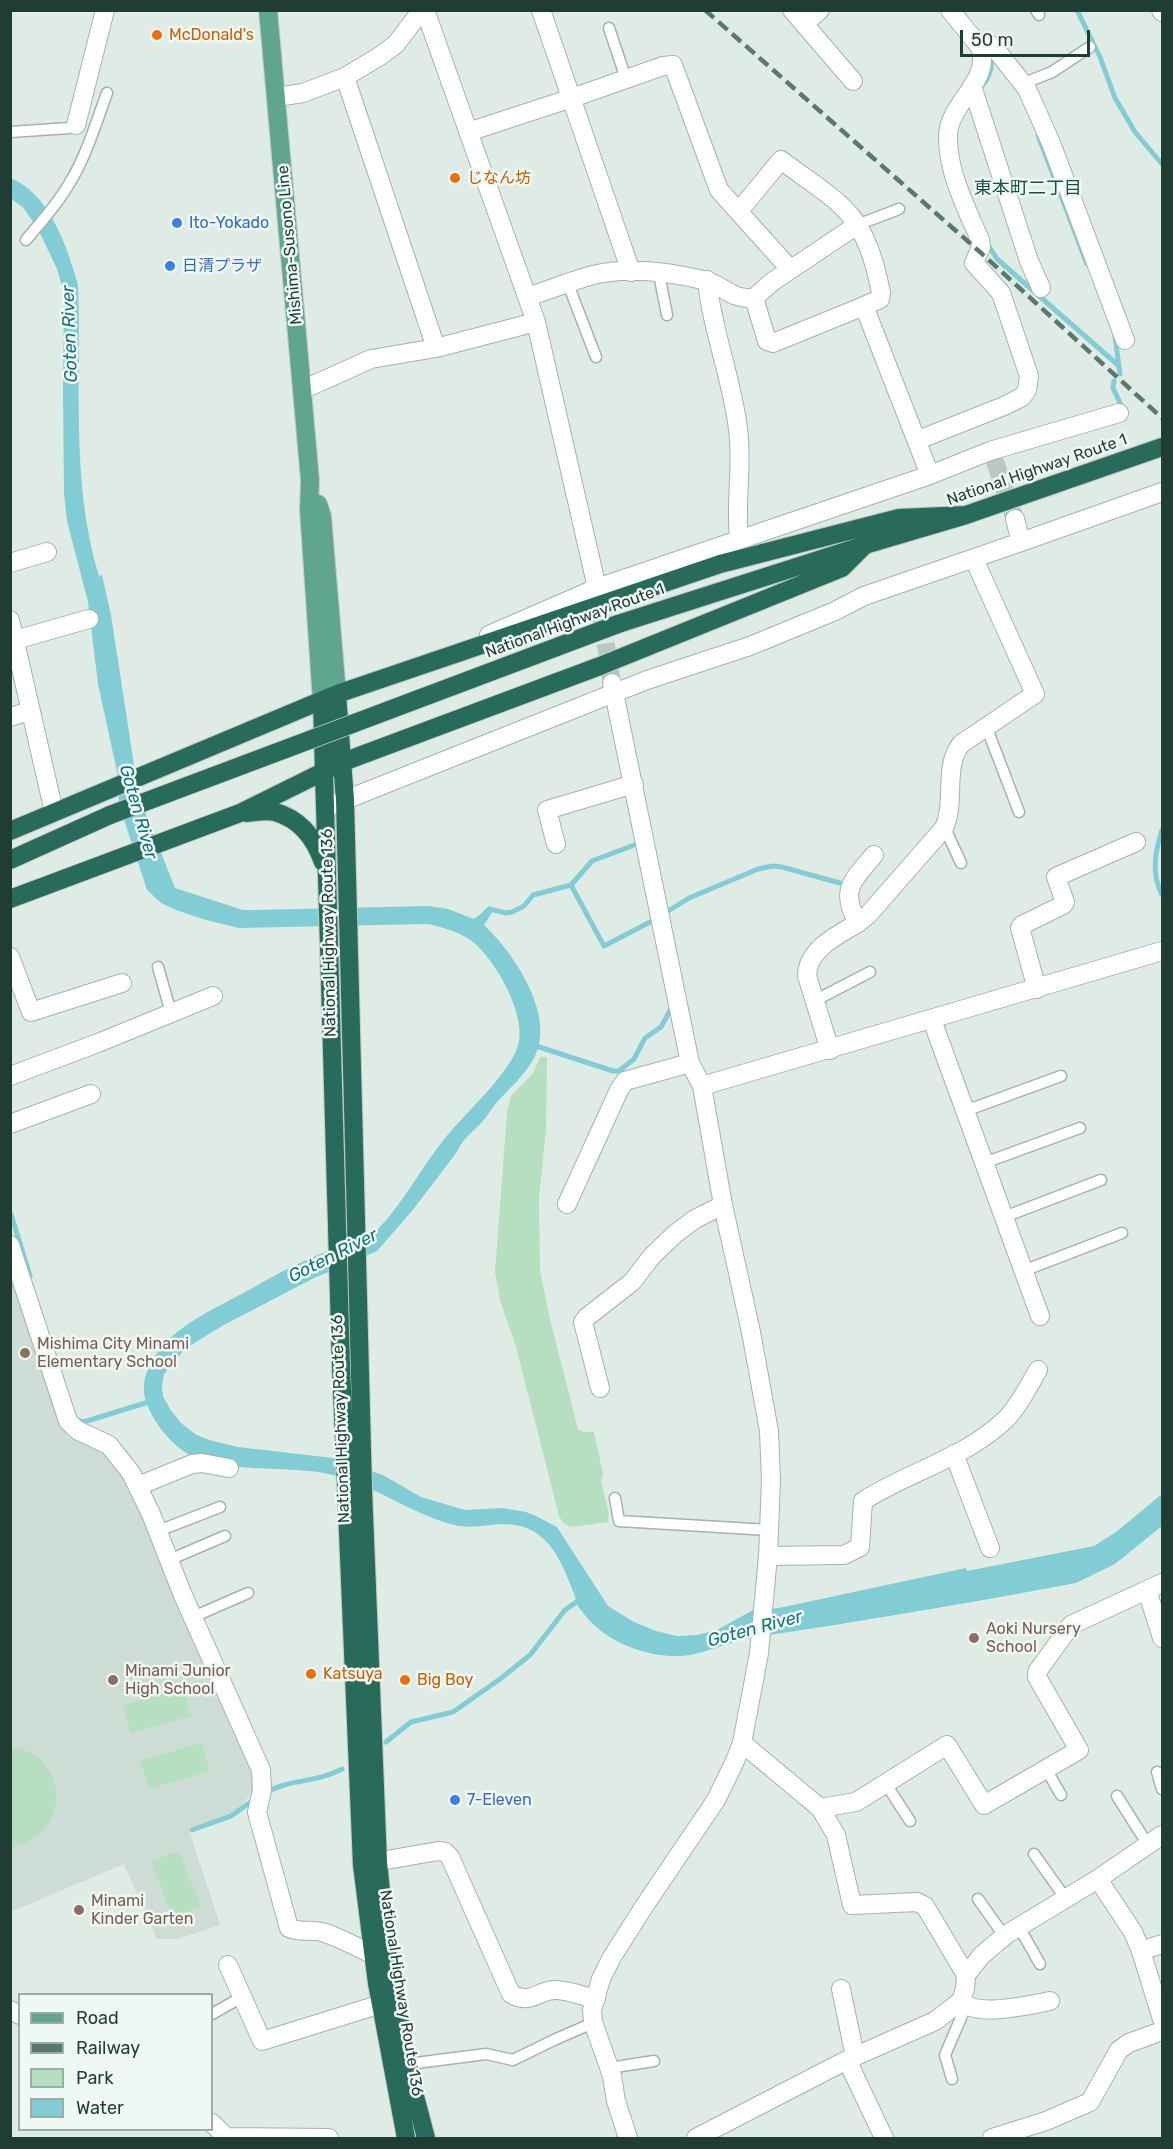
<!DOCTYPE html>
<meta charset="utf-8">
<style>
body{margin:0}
#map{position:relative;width:1173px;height:2149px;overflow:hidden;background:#dfece5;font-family:Rubik,sans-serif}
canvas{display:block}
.frame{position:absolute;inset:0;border:12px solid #1f3d33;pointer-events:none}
.legend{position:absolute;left:18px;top:1993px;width:195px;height:138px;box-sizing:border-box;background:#f0f8f3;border:2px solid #9cada6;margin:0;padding:8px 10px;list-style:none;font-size:18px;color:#1f3d33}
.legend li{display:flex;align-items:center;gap:12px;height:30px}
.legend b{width:30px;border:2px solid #9cada6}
.scale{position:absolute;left:960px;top:30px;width:130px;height:27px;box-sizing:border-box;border:3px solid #1f3d33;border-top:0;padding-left:8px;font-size:18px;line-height:21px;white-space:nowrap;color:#1f3d33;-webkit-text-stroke:4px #f0f8f3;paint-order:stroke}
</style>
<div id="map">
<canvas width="1173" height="2149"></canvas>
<div class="frame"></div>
<ul class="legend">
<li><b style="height:8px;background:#60a58f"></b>Road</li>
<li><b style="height:8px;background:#59796e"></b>Railway</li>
<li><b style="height:16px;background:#b6dfbf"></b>Park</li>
<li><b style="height:16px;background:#82cdd5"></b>Water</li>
</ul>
<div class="scale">50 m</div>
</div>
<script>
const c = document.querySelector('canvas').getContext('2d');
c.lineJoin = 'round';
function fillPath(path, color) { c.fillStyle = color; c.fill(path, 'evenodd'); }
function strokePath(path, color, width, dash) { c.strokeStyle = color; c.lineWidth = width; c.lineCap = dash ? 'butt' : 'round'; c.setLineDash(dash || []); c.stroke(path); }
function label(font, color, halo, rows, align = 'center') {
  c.font = font + ' Rubik,"Noto Sans JP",sans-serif'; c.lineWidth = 5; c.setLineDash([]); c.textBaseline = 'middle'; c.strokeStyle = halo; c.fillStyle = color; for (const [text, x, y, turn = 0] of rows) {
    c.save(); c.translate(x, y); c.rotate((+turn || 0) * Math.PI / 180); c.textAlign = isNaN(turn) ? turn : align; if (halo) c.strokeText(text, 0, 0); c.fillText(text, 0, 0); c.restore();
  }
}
const built = new Path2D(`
 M10,1268L67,1437L103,1449L123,1469L256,1768L255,1787L241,1807L229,1817L189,1830L220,1925L178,1939H157L124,1864L11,1912Z`);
const green = new Path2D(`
 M540,1057H547L546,1129L539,1199L540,1271L550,1319L578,1429L584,1432H594L603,1474L601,1481L609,1514L608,1522L572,1527L564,1524L559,1516L515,1343L500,1301L495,1272L507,1112L511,1096L533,1073Z
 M183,1688L191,1716L131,1733L123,1705Z
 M201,1743L210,1771L149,1789L140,1761Z
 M11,1747C52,1750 71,1799 43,1831C35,1840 22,1845 11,1848Z
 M179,1851L201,1907L173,1918L151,1861Z`);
const water = new Path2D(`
 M10,178C49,192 68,249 78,285C82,382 70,482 99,576L102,575L111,615L139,797L175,888L243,910H252L428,906L448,909L474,919L487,909L492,913L484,925C513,952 556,1015 535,1056C526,1074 511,1087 497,1102C492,1108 488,1115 483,1121C474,1131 462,1139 457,1152L412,1211L377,1251L312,1279L222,1326L185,1349L164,1374L162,1386L163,1396L170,1409L181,1423L195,1434L209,1440L238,1447L333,1458L383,1475L421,1497L465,1510L502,1508L526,1512L536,1516L557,1527L608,1606L634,1622L656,1631L677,1636L697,1635L717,1630L753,1610L779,1608L966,1568L967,1571L1094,1546L1116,1532L1162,1494V1526L1115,1564L1076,1583C970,1603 863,1621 756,1637C727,1641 700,1658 671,1656C637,1654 601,1639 581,1610C575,1603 577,1602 574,1594C563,1565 550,1530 515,1525C495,1522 474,1530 454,1525C408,1513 371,1482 324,1473C286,1466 218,1473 186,1453C169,1442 150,1418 145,1398C141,1380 149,1363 160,1349C181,1323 218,1307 247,1291C272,1276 298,1263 325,1252C341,1246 362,1244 374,1233C401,1207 419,1171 442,1142C464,1113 506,1079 518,1046C528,1016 494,956 469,939C456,931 442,927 428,924L239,928L206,920L176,910L161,903L147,890L119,804L118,776L98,684L88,602L67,521L64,493L63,392L64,293L57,269L39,231L23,207L11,199Z`);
const stream = new Path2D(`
 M1077,10L1100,57L1115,98L1135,132L1162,164
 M981,87C989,79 993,67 991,55
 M1038,135L1087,264
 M988,245L997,259L1119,366
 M1115,337L1120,374
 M1114,381L1113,388L1122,407
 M1162,830C1155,852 1151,873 1162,895
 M571,885L592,861L637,844
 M484,914L489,909L506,913L512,912L524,906L533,895L571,885L604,946L654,920L689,898L758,869L773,866L782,867L840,883
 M533,1045L613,1071H619L634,1059L645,1038L661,1027L673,1005
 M11,1214L30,1276
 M76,1419L81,1422L87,1421L152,1401
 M386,1742L411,1722L453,1712L500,1679L530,1655L565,1610L581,1599
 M265,1793C288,1779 316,1783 342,1769
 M192,1830L231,1816L255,1799`);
const streetTunnel = new Path2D(`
 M994,459L1015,519
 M597,590L612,683`);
const lane = new Path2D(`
 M1036,10L1039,15
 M609,28L626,79
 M1022,84L1052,72L1090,47
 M10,132L69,128L76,125
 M857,225L899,209
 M26,240C41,222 57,205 69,184C86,157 96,123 107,93
 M659,274L667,315
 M568,284L596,357
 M986,726L1019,812
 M944,826L961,863
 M158,967L171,1013
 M814,1001L870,972
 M965,1111L1061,1076
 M984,1163L1080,1128
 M1004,1217L1101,1180
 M1023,1271L1122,1233
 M615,1498L619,1521L769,1530
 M158,1531L220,1507
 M169,1560L225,1536
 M193,1617L248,1593
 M1046,1769L1061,1795
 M1157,1772L1162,1789
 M886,1784L910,1821
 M1117,1796L1148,1845
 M1034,1854L1066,1899
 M978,1899L1005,1937
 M1019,1927L1040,1964
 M212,2014L242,1997
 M408,2064L486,2054L513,2060L556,2039L593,2023
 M609,2068L654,2061
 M952,2079L945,2055L966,2006`);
const street = new Path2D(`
 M422,10L396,44L380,56L345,77L436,348
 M425,10L536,322L597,588
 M541,10L631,272
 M792,10L804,24L820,10
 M950,10L980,47L989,44L994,47L1027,89L1051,143L1125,340
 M804,24L853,81
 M972,86L1029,261L1041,288
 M277,97L303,93L345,77
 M76,125L105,10
 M468,132L572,98L663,66L673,65L719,190L790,269
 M739,211L781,160C803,177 833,195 850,215C868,236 876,266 881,293L880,299L864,306L930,475
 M707,280C712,331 732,378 738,429C743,465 735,502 739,539
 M527,297C549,290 571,281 593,275C627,267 669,272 703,280C723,284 730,300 754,298L772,282L857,225
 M754,298L767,341L773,343L864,306
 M302,390L371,359L436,348L536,322
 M918,440L1004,406L1022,397L1027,390L1029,376L1001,293L974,263L981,247L980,240C966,207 947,171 948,135C949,103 992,81 980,47
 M1021,542L1162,492
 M10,563L47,552
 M10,620L54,812
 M489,635L597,588L930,475L990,451L1119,413
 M15,640L89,619
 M612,683L690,1063L702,1086L723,1205L751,1332L769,1431L771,1480L768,1556L759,1653L742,1743L735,1761L716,1800L645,1905L612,1957L601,1979L592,2010L593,2022L612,2076L616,2101L628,2138
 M10,717L30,711
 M325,808L647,680L750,646L835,611L864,596L1021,542L1015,519
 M556,844L547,810L634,784
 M858,923L868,915L944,828C956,802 943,767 961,744L1035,694L974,559
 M10,957L31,1012L122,983
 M1037,989L1020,928L1022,925L1063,905L1065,902L1056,877L1136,842
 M932,1020L1040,1316
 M830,1050L807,976C807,949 838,935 858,923C839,890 853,880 874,855
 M10,1076L98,1043L213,996
 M702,1086L1162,951
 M10,1124L91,1094
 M567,1204L619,1090L625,1081L690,1063
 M10,1245L68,1421L77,1430L109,1445L131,1473L151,1514L182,1593L261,1770L262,1790L257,1812L289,1928C299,1933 311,1929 322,1932C339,1937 356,1947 372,1954
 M600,1388L583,1322L587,1317L632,1282L652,1256L675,1234L695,1219L723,1205
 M954,1454L990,1548
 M138,1486L192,1464L202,1463L229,1468
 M768,1556L844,1555L860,1547L863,1501C908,1472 965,1458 1005,1420C1019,1406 1028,1387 1038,1370
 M1147,1590L1162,1638
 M742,1743L820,1808L836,1835L852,1905L917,1902L925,1906L966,1975
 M820,1808L856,1802L947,1745L984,1805L1079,1750L1037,1677V1672L1071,1625L1162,1583
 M364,1864L438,1851L445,1852L450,1857L511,1994C532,2006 540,1988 557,1990C570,1991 583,1996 596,1999
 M1098,1879L1133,1932L1141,1951L1162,2019
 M1141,1951L1162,1944
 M228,1965L262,2041L381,2004
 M841,1989L855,2057
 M961,2001C976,2018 1029,2005 1050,2001
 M10,2010L20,2015
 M847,2060L884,2138
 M212,2123L226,2137L329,2138
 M696,2138L847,2060L935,2021L961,2001L965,1989L966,1975L982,1955L1007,1934L1098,1879L1162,1835
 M992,2138L1046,2121L1090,2102L1119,2050L1129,2043L1162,2031`);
const secondary = new Path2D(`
 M1161,10L1162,12`);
const primary = new Path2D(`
 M268,10L310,480L309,510L322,702
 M318,504L322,516L337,694`);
const highway = new Path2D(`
 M618,624L865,545L966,515L1162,447
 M337,694L345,800L363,1489L378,1862L388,1960L412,2085L426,2138
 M322,702L341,1366L362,1865L377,1983L406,2138
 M247,813C255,812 267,810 275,812C300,819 315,839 323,862
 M10,831L337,694L720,564L899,518L966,515
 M10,860L110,815
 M10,899L240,813L343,762L600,666L842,568L865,545`);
const rail = new Path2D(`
 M705,10L980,252L1162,418`);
const highwayBridge = new Path2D(`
 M110,815L618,624`);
const markers = [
 [157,35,6,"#e8710a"],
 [455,178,6,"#e8710a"],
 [177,223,6,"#3f7fe0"],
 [170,266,6,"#3f7fe0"],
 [25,1353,6,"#8d6e63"],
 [974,1638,6,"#8d6e63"],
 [311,1674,6,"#e8710a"],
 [113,1680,6,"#8d6e63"],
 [405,1680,6,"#e8710a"],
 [455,1800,6,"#3f7fe0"],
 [79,1910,6,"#8d6e63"]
];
const foodNames = [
 ["McDonald's",169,35],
 ["じなん坊",467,178],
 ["Katsuya",323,1674],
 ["Big Boy",417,1680]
];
const shopNames = [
 ["Ito-Yokado",189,223],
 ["日清プラザ",182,266],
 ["7-Eleven",467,1800]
];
const streetNames = [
 ["Mishima-Susono Line",290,245,-95],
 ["National Highway Route 1",1037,470,-19],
 ["National Highway Route 1",575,621,-20],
 ["National Highway Route 136",329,933,-91],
 ["National Highway Route 136",341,1419,-92],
 ["National Highway Route 136",401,1993,81]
];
const educationNames = [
 ["Mishima City Minami",37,1344],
 ["Elementary School",37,1362],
 ["Aoki Nursery",986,1629],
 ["School",986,1647],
 ["Minami Junior",125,1671],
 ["High School",125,1689],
 ["Minami",91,1901],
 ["Kinder Garten",91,1919]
];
const neighbourhoodNames = [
 ["東本町二丁目",1028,189]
];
const waterNames = [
 ["Goten River",70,334,-92],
 ["Goten River",138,812,74],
 ["Goten River",333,1256,-27],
 ["Goten River",755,1629,-15]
];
fillPath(built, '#cddcd4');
fillPath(green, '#b6dfbf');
fillPath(water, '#82cdd5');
strokePath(stream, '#82cdd5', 5);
strokePath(streetTunnel, '#b9c9c1', 18, [18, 9]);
strokePath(lane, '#a2b4ac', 13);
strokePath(street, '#a2b4ac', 20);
strokePath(secondary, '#9db8ad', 20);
strokePath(primary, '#c0c9c6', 20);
strokePath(highway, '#c0c9c6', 20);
strokePath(lane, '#fff', 10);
strokePath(street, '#fff', 18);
strokePath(secondary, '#fff', 18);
strokePath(primary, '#60a58f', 18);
strokePath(highway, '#296b5a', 18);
strokePath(rail, '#59796e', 4.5, [12, 6]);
strokePath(highwayBridge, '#c0c9c6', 20, []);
strokePath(highwayBridge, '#296b5a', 18);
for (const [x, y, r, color] of markers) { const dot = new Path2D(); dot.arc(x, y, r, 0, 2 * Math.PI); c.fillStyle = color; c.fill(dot); strokePath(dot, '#f0f8f3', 2); }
label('16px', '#c56008', '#f0f8f3', foodNames, 'left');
label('16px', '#366cbe', '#f0f8f3', shopNames, 'left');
label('16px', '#1f3d33', '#f0f8f3', streetNames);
label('16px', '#785e54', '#f0f8f3', educationNames, 'left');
label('18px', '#1a5040', '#f0f8f3', neighbourhoodNames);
label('italic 18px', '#15727d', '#f0f8f3', waterNames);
</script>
